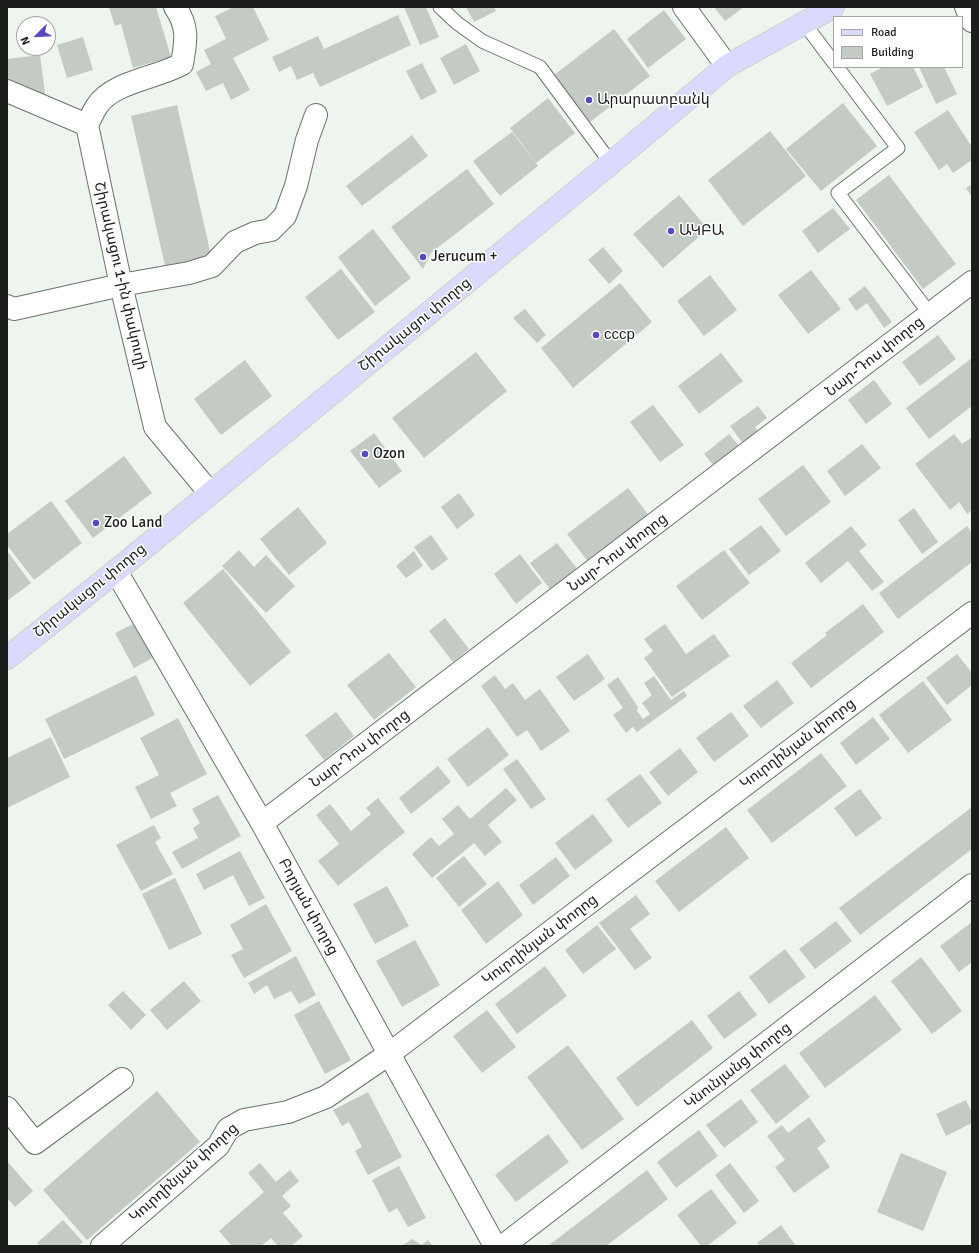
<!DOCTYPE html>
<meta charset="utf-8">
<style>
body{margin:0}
#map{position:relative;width:979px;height:1253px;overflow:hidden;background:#edf5ee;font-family:Signika,sans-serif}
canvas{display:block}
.frame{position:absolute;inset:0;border:8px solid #1c1e1c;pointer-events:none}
.legend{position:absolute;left:833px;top:16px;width:130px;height:52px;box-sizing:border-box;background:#fff;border:1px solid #a4a5a4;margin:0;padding:5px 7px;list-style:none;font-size:12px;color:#1c1e1c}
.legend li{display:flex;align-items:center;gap:8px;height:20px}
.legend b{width:20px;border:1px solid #a4a5a4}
.north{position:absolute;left:16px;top:16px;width:40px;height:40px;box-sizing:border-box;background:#fff;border:1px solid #a4a5a4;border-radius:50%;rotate:246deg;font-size:11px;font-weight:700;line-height:16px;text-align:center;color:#1c1e1c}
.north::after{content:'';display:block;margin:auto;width:14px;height:18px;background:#5948c0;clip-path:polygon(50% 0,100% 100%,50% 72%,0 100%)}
</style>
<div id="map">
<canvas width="979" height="1253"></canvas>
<div class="frame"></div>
<ul class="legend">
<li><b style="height:5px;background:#d9dafe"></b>Road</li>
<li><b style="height:11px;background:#c4cbc5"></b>Building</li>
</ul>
<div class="north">N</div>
</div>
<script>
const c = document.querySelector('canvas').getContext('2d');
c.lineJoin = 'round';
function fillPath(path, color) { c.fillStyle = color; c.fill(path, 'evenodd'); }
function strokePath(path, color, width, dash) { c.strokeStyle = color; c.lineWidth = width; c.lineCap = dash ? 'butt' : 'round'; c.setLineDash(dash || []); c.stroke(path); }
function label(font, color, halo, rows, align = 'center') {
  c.font = font + ' Signika,"Noto Sans Armenian",sans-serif'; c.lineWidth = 3; c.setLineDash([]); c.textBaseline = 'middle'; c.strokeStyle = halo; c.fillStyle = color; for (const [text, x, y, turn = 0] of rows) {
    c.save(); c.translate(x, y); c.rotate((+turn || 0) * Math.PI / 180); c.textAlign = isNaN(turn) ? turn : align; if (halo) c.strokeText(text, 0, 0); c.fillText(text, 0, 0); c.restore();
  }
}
const building = new Path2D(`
 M109,7H156L171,57L133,68L121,24L115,26Z
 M234,7H253L269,40L233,58L250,90L231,100L223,83L206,91L196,72L211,64L204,50L226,39L215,16Z
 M404,7H426L439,37L420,45Z
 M466,7H494L496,11L474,22Z
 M714,7H744L725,21Z
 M664,10L686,39L648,68L627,39Z
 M398,15L411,45L320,87L313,73L297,80L291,66L279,72L272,57L318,36L324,49Z
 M614,29L650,76L590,122L554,75Z
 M83,37L93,70L67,78L57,45Z
 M466,44L480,71L454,85L440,58Z
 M40,55L45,94L27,96L26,87L8,89L7,59Z
 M422,63L437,92L421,100L406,71Z
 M883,67H913L923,87L887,106L870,74Z
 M919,67H944L957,94L936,104Z
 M548,98L575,133L536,163L510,128Z
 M843,103L877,146L821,191L786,149Z
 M177,105L212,260L166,270L131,116Z
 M948,110L972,147V160L953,173L947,164L939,170L914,132Z
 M770,131L806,176L743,226L708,180Z
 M512,132L538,166L500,196L473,161Z
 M412,135L428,156L362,206L346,186Z
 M467,169L494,204L431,253L423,269L391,227Z
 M889,175L956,264L923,289L856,200Z
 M972,184V197L966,188Z
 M679,195L708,229L663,268L633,234Z
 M833,208L850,229L818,253L802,231Z
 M373,229L411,278L375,306L338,257Z
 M603,247L623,271L609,284L588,260Z
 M341,269L375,312L338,340L305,297Z
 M811,270L841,309L808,334L778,295Z
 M710,275L737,310L704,336L677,301Z
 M620,283L652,322L573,388L541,348Z
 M865,286L892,322L884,328L867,303L856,311L848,299Z
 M525,309L546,335L537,343L513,318Z
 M938,335L956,359L920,386L902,362Z
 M476,352L507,391L424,458L392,418Z
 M721,353L743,381L699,414L678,386Z
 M972,358V406L929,439L906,408Z
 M245,360L272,396L221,435L194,399Z
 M874,380L892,404L866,424L848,400Z
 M653,405L684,445L660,462L630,422Z
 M758,406L767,418L755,427L761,435L745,446L730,426Z
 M374,433L402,471L379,488L350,451Z
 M729,434L739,446L714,466L704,454Z
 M954,434L962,444L972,437V510L967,514L959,502L950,510L915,464Z
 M862,444L881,468L845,496L827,471Z
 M124,456L152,493L93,538L65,501Z
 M803,465L831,502L786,536L758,499Z
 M628,488L650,517L589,563L567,534Z
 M459,493L475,515L457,529L441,507Z
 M51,501L82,543L34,580L7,545V534Z
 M298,507L327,543L289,575L260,539Z
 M914,508L938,542L922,554L898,520Z
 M761,525L781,551L749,575L729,549Z
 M851,526L867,545L859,551L884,582L872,591L848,561L821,583L805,563Z
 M967,526L972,533V562L898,619L879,593Z
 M431,535L448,559L432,571L414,547Z
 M557,543L579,571L552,592L530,563Z
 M239,550L254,567L266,555L295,586L266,613L222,566Z
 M724,550L750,583L702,620L676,586Z
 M7,551L31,583L7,601Z
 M414,551L423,566L406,578L396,566Z
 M520,554L542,583L516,604L494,574Z
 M223,569L291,652L250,686L183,603Z
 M863,604L884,632L811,688L791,663L827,635L825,633Z
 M445,618L469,649L453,662L429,631Z
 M137,622L156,656L134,668L115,633Z
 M665,624L686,654L714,634L730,656L672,697L644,658L653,651L644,639Z
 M389,653L416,687L374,720L347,685Z
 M588,654L605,679L574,701L556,677Z
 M957,654L972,673V685L947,705L926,678Z
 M136,675L155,715L64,759L45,719Z
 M495,675L505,689L513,683L525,700L540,689L570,731L541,751L527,730L517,737L481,686Z
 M654,676L671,700L684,691L687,696L637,732L633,727L626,733L613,715L623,708L607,685L618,677L638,707L637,711L643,719L650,714L642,703L652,695L644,683Z
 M777,680L794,703L761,728L743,706Z
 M923,681L952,720L908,753L879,715Z
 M336,712L354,736L324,760L305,735Z
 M731,712L749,736L714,762L696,738Z
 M873,717L890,739L856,765L840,743Z
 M178,718L207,774L170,793L177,806L151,819L135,787L159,775L140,738Z
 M488,727L509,755L468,787L447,759Z
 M51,737L70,777L7,808V758Z
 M680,748L698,772L668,796L649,772Z
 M821,753L847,786L772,843L747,810Z
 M517,759L546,799L531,809L503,769Z
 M438,766L451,782L411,814L399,798Z
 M640,774L662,803L628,828L606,799Z
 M506,788L517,800L488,825L502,842L485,856L474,843L432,878L412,854L431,837L439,846L454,834L442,819L458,805L470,819Z
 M860,789L882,818L856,837L834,808Z
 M218,795L241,836L182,869L172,852L198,838L193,828L200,823L192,809Z
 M378,798L405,832L338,886L318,861L339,844L316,815L330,804L351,831L371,814L366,808Z
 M972,807V849L860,935L839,908Z
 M593,814L613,841L575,870L555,843Z
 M154,825L161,838L155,842L173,874L141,891L116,845Z
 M726,827L749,858L679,912L655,881Z
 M240,851L265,898L249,906L233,875L204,890L196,874Z
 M464,856L487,884L459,907L436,878Z
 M556,857L570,876L533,905L519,885Z
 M175,878L202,934L169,950L142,894Z
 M498,881L523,915L486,944L461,910Z
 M387,886L409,926L375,944L353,904Z
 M636,895L650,914L630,929L652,958L635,970L599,923Z
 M266,904L292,951L244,978L231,955L243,949L230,925Z
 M836,921L852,941L815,969L799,949Z
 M972,922V962L959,972L940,946Z
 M597,925L616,949L583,974L565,950Z
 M415,940L440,985L402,1007L376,961Z
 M785,949L806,977L769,1004L749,977Z
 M296,956L316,995L299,1004L291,991L274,999L267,985L254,994L248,983Z
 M921,957L962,1011L932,1034L891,981Z
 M545,966L567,996L517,1034L495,1004Z
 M184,981L201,1001L167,1030L150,1010Z
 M123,991L146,1015L131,1030L108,1005Z
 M739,991L757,1015L724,1039L707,1016Z
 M875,995L902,1030L825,1088L799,1053Z
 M319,1001L351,1060L325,1074L294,1015Z
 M487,1010L516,1047L482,1073L453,1036Z
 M692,1020L713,1048L637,1107L616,1078Z
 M568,1045L624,1119L582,1150L527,1077Z
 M785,1064L810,1097L776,1124L750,1090Z
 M157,1091L200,1142L87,1240L43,1190Z
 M368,1092L402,1157L368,1175L355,1151L362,1147L349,1122L342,1126L333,1110Z
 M741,1099L758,1122L724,1148L706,1125Z
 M966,1100L972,1113V1123L946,1136L936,1114Z
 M809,1117L826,1141L817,1148L830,1167L794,1193L775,1167L785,1160L767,1136L782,1125L788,1133Z
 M699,1130L718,1156L676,1188L657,1162Z
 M548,1134L569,1162L516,1202L495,1175Z
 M901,1153L947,1172L923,1231L877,1212Z
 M7,1161L33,1191L15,1207L7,1198Z
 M260,1163L276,1182L290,1170L299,1181L282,1196L291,1206L283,1213L303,1236L291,1246H278L271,1238L261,1246H232L219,1231L264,1192L248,1173Z
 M730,1163L759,1201L744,1213L715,1175Z
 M399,1166L426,1218L408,1227L397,1208L389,1213L372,1180Z
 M647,1170L668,1199L606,1246H548Z
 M711,1189L737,1223L707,1246H701L677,1215Z
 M63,1220L83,1242L78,1246H40L37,1243Z
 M781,1225L796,1246H760L757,1243Z
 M412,1239L422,1245L428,1240L433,1246H402Z`);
const service = new Path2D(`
 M440,7L457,23L482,41L540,67L611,163
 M804,23L834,63
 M837,67L898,148L838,193L930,314`);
const minor = new Path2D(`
 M684,7L727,66
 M966,7L972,21
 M7,91L87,125L121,285L155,427L210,493
 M87,125C90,119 93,112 97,106C112,82 157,78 182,64C186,41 189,27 175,7
 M7,306L14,309L121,285L189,273L212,266L235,242L255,233L271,230L285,216L296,186L307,140L316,115
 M116,571L262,823L495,1246
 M262,823L972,282
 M7,1108L35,1143L122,1079
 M102,1246L218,1146L228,1129L244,1120L288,1112L326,1097L389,1054L972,613
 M503,1246L972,885`);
const primary = new Path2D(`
 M7,658L116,571L611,163L727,66L833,7`);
const markers = [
 [589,100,4,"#5948c0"],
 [671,231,4,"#5948c0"],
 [423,257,4,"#5948c0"],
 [596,335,4,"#5948c0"],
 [365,454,4,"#5948c0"],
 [96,523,4,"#5948c0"]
];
const poiNames = [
 ["Արարատբանկ",597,100],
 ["ԱԿԲԱ",679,231],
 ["Jerucum +",431,257],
 ["ссср",604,335],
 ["Ozon",373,454],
 ["Zoo Land",104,523]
];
const streetNames = [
 ["Շիրակացու 1-ին փակուղի",120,276,77],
 ["Շիրակացու փողոց",415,325,-39],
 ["Նար-Դոս փողոց",875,357,-38],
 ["Նար-Դոս փողոց",618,553,-37],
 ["Շիրակացու փողոց",90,591,-39],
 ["Կուրղինյան փողոց",798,744,-37],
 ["Նար-Դոս փողոց",360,749,-37],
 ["Բորյան փողոց",308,907,61],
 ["Կուրղինյան փողոց",540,940,-37],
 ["Կնունյանց փողոց",738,1066,-38],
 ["Կուրղինյան փողոց",184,1173,-42]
];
fillPath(building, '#c4cbc5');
strokePath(service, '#6b726c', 15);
strokePath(minor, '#6b726c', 24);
strokePath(primary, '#d2d2d2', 24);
strokePath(service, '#fff', 13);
strokePath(minor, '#fff', 22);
strokePath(primary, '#d9dafe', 22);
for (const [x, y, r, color] of markers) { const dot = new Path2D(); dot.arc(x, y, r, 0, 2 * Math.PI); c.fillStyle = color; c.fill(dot); strokePath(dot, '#fff', 1.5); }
label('15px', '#1c1e1c', '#fff', poiNames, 'left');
label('15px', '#1c1e1c', '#fff', streetNames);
</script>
